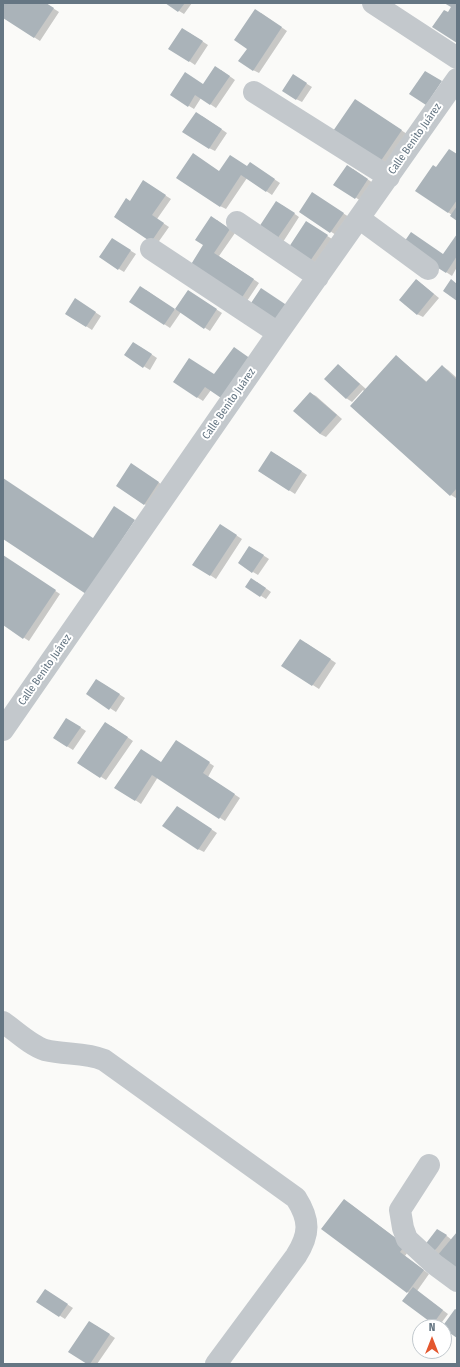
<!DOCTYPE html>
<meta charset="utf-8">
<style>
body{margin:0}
#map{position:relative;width:460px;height:1367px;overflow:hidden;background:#fafaf8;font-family:"Fira Sans Condensed",sans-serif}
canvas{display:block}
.frame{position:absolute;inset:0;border:4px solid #657683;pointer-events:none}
.north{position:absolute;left:412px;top:1319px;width:40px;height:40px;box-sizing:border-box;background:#fff;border:1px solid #c1c8cd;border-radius:50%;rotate:0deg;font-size:11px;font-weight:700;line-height:16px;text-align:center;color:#657683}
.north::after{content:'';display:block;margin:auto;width:14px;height:18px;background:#e4572e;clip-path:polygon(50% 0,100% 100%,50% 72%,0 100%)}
</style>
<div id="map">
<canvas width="460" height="1367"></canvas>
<div class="frame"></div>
<div class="north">N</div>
</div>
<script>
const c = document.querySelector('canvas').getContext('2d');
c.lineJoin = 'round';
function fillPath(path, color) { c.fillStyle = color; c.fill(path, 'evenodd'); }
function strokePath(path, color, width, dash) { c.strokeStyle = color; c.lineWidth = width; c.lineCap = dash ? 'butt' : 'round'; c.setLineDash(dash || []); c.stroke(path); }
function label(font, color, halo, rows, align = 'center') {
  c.font = font + ' "Fira Sans Condensed",sans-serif'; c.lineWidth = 4; c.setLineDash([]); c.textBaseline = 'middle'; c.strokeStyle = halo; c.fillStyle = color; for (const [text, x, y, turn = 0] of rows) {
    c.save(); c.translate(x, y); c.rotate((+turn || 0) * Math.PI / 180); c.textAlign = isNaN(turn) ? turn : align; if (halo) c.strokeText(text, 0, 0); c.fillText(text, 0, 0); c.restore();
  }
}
const shadow = new Path2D(`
 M3,3H45L59,12L40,41L3,17Z
 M166,3H192L184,14Z
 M261,13L287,31L259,73L253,70L249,48Z
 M188,32L208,45L195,65L170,48Z
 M221,70L235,80L216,108L201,98L194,109L171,95L204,85Z
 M299,79L312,87L302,102L296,99Z
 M360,103L407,134L384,167Z
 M202,116L227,133L215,151L209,148Z
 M457,155V220L452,215L417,191L437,169Z
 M247,167H256L280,183L272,195L247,178L226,209L220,206V172Z
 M353,169L373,183L361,201L335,184Z
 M149,185L171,199L157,219L169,227L157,244L152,241L130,202Z
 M318,197L349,217L336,235L300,212Z
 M282,205L299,217L283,242L260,227Z
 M217,220L235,233L219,256L259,283L247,301L241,298L205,245Z
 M312,226L332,239L314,267L308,263Z
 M457,236V267L452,276L446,272L444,255Z
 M118,243L136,254L124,272L119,269Z
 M417,280L439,298L423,317L417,314Z
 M146,290L175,310L188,291L222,313L210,331L181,312L170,328L131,302Z
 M81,303L101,316L92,330L66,313Z
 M139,346L157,358L150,370L125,355Z
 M396,356L401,360L427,382L442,366L448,370L457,378L456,498L451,495L363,390L352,402L346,398L338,365L343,369L366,389Z
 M189,359L211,390L203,401L174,382Z
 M310,393L316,396L342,419L326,437L320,434Z
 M277,455L307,475L295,494L259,471Z
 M137,468L164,486L150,507L144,504Z
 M225,528L242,539L216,579L210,575Z
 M255,550L269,559L258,575L253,572Z
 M3,556L60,594L29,641L3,624Z
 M257,582L271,592L266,599L247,587Z
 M306,643L336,663L319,689L283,666Z
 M102,683L125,698L116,712L88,694Z
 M72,722L86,731L73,750L54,738Z
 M111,726L133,741L106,780L79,763Z
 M182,745L214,766L208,777L240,798L225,821L158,777L141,804L116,787L162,763Z
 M182,810L217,833L204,852L198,849Z
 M349,1203L410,1249L405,1256L429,1274L417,1291L448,1314L439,1326L433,1323L408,1292Z
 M443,1233L452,1240L457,1235V1271L434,1253Z
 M51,1294L73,1308L65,1319L38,1302Z
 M95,1325L115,1338L97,1364H89Z`);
const building = new Path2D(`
 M3,3H46L54,8L34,38L3,18Z
 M165,3H185L178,12Z
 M444,3H457V43L432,27L444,10L448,12L451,7Z
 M255,9L282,27L253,71L238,61L247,49L234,40Z
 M182,28L203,41L189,62L168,49Z
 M215,66L230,76L210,105L195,95L188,107L170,95L185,72L203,84Z
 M425,71L442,81L426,105L409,94Z
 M293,74L307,83L296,100L282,91Z
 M355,99L402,130L378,165L331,134Z
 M196,112L222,129L209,149L182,132Z
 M449,149L457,154V200L448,213L415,191L433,165L436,167Z
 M193,153L219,171L230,155L247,166L250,162L275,179L266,192L241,175L220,207L176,178Z
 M347,165L368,179L355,199L333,185Z
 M143,180L166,195L152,215L164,223L151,242L114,217L126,198L130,201Z
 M312,192L344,213L330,233L299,212Z
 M276,201L295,213L277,239L259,227Z
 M457,206V221L450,216Z
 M211,216L230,229L214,253L254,279L241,299L190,266L203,245L195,240Z
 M306,221L328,235L308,264L287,250Z
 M411,232L443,254L457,234V256L446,273L402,245Z
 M112,238L131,250L118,270L99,257Z
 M416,279L434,294L417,315L399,300Z
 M451,279L457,284V301L443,291Z
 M140,286L175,309L164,325L129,302Z
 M261,288L288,306L276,324L249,306Z
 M188,290L217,309L204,329L175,309Z
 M75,298L96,312L86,327L65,314Z
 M133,342L152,354L143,368L124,355Z
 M234,347L251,359L224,400L205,387L197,398L173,382L189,358L214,374Z
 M396,355L426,382L442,365L457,380V488L450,496L350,406Z
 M338,364L360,384L346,399L324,379Z
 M310,392L337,415L320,434L293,411Z
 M271,451L302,471L289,491L258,471Z
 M131,463L159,482L144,505L116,486Z
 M3,478L93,538L114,506L135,520L86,594L3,539Z
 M220,524L237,535L210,576L192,565Z
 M249,546L264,555L252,573L238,563Z
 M3,555L56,590L23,639L3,625Z
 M251,578L266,588L260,597L245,587Z
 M300,639L331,659L312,686L281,666Z
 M96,679L120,694L109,710L86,694Z
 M66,718L81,727L67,747L53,738Z
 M105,722L128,737L100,778L77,763Z
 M176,740L210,762L203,773L235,794L219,819L152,775L135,801L114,788L141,749L161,762Z
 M177,806L212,829L198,850L162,826Z
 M344,1199L405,1245L400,1252L424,1270L407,1293L321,1229Z
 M437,1229L447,1235L433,1253L424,1246Z
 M457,1232V1272L437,1256Z
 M413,1287L443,1310L433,1324L402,1301Z
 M45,1289L68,1304L59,1317L36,1302Z
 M455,1309L457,1310V1338L444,1329V1327H442Z
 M89,1321L110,1334L90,1364H87L68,1352Z`);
const minor = new Path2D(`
 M373,3L457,58
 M254,92L389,177
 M360,219L428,269
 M237,222L318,277
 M151,249L278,333
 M3,730L278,333L457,79
 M3,1022C16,1031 30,1045 45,1050C65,1055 85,1052 104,1060L296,1198C310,1220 310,1234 296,1256L216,1364
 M429,1165L400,1210L403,1228L407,1239L434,1264L457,1281`);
const streetNames = [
 ["Calle Benito Juárez",415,139,-55],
 ["Calle Benito Juárez",229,404,-55],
 ["Calle Benito Juárez",45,670,-55]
];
fillPath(shadow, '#0003');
fillPath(building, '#aab3b9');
strokePath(minor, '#c3c8cc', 22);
label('11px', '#657683', '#fff', streetNames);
</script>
